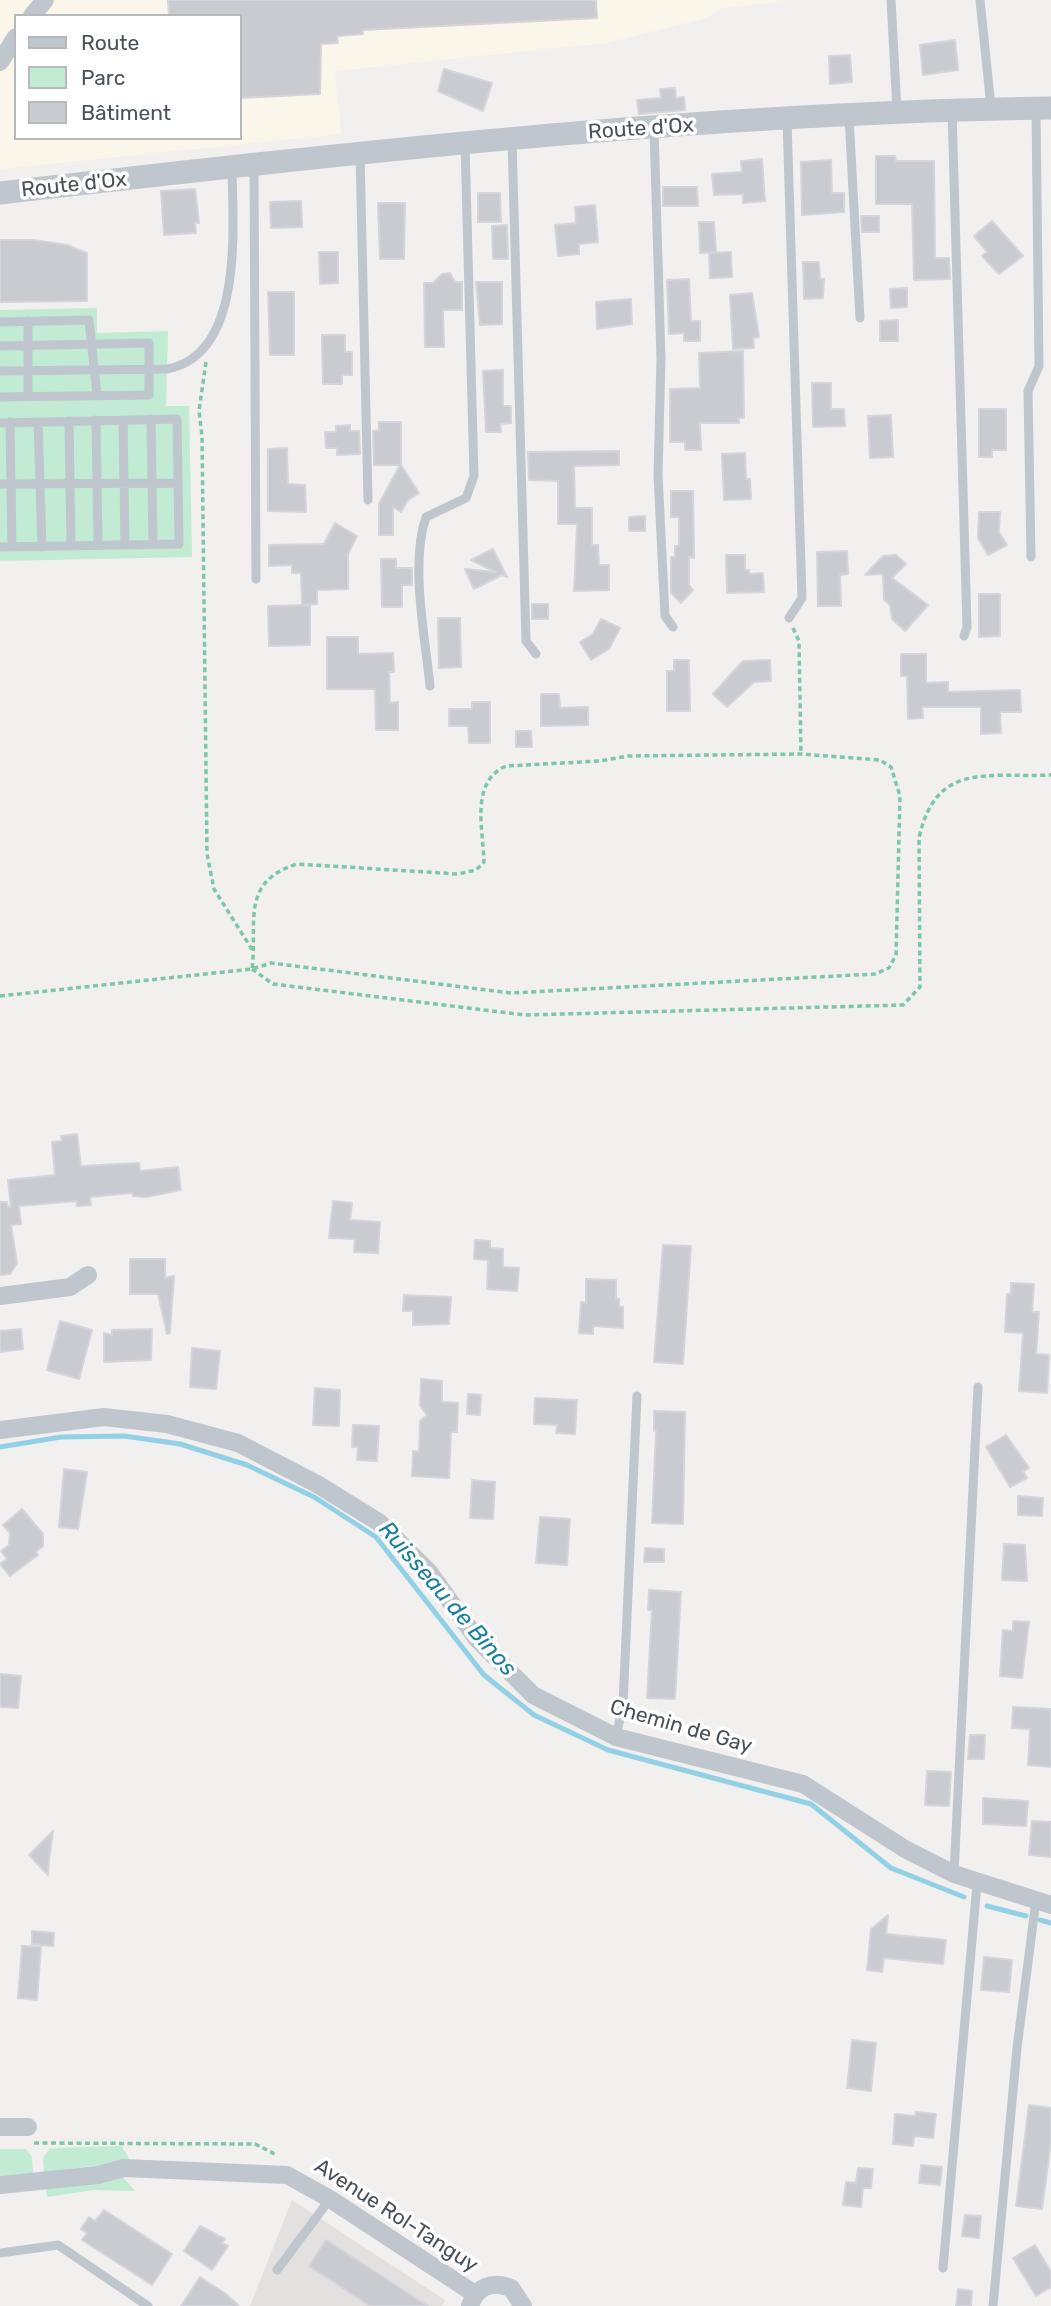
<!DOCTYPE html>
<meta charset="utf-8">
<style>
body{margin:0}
#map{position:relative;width:1051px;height:2306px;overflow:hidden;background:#f2efef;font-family:Rubik,sans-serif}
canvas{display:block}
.legend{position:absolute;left:14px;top:14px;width:228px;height:126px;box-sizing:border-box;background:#fff;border:2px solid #b6babd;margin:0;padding:9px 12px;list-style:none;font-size:21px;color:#49525b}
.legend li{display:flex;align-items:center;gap:14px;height:35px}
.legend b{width:35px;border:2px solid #b6babd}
</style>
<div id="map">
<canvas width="1051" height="2306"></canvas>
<ul class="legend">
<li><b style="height:9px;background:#bfc6cd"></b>Route</li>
<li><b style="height:19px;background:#c2ebd3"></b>Parc</li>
<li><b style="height:19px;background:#cacbd1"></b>Bâtiment</li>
</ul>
</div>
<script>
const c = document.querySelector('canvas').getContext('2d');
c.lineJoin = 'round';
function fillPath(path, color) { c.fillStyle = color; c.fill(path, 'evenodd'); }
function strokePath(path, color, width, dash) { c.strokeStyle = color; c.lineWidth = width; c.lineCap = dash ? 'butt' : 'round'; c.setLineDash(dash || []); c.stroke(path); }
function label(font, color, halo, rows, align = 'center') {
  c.font = font + ' Rubik,sans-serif'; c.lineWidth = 7; c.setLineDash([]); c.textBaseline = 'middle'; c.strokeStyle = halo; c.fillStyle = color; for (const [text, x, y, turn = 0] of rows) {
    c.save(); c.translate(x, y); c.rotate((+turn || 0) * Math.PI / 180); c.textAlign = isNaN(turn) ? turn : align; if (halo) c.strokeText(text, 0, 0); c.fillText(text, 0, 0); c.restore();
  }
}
const commercial = new Path2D(`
 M0,0H790L720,9L707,18L607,43L335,71L341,134L0,169ZM16,16H240V138H16Z`);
const education = new Path2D(`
 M292,2200L445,2300L442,2306H250Z`);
const green = new Path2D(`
 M97,308V333L168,331L166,406H189L192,557L0,561V310Z
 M121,2146L131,2161L44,2172L43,2158L50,2148Z
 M0,2149H26L32,2157L33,2173L0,2176Z
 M123,2177L135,2191L93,2190L47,2197L46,2188Z`);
const stream = new Path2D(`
 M0,1447L61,1437L124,1436L180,1444L247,1465L314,1497L376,1537L484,1675L534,1715L608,1750L811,1804L891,1868L964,1897
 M987,1906L1026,1916
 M1040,1920L1051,1923`);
const building = new Path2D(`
 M168,0H596L597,18L363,30V34L337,36L338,43L321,44L320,94L240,98V16H169Z
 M955,40L958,70L923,75L920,45Z
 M850,55L852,82L830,84L829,56Z
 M444,69L492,83L483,111L438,91Z
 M675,88L676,98L684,97L685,110L639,114L637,100L661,98L660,89Z
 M876,156H895L896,161H934L935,258H949L950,279L914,280L912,204H876Z
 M762,159L765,201L743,203V194L714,195L712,174L742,172L741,161Z
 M831,160L832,193H844V212L802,215L801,162Z
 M663,187H697L698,206H663Z
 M195,189L199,223H195L196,233L164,235L161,191Z
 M478,193H500L501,222H478Z
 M301,201L302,227L271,228L270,202Z
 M378,203H405L404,259H380Z
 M595,205L598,242L579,244V254L558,256L555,225L576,223L575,207Z
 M861,216H879V232H862Z
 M992,221L1023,256L999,274L982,256L987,252L974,236Z
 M699,222H714L716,252L700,253Z
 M507,225L508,259H493L492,226Z
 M0,240H34L67,245L87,253V301L0,302Z
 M319,252H338V283L320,284Z
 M731,252L732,277L710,278L709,253Z
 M803,262H819L820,279H824L823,298L804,299Z
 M450,273L455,282H462V310H443L444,347H425L424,283H433L442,274Z
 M689,279L691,321H700V341H684V333L669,334L667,280Z
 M476,282H502V324L480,325Z
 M907,288V307L891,308L890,289Z
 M268,292H294V355H270Z
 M752,293L759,337L753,338L754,348L733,349L730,295Z
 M631,299L632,324L597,329L596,302Z
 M898,320V341H880V321Z
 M322,335H345V352H352V375H342V384H323Z
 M743,351L744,418H739V423H700L701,450H685V442H670V389L700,388L699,353Z
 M503,370V406H511V423L500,424L501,432H486L483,371Z
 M812,383H831V409H844L845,426L813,427Z
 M979,409H1006V450H992V457H979Z
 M891,415L893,457L870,458L868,416Z
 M379,422H401V465L419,493L408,500L401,512L393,507V535H379V504L400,465H374L373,431L379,430Z
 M350,425V431H359L360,454L337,455V448H326L325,432H336V426Z
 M287,448L288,484L305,485L306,512L268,511V449Z
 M619,451V465L574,466L575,508H592V545H598L599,565H609V590L574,591L577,524H558V481L529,480L528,452Z
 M745,453L746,479H750L751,499L724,500L722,454Z
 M671,491H693L694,558L689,557V585L693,590L681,603L671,593V557H675V546H679V517H671Z
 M979,512H1000L999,532L1007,545L988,555L978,538Z
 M645,516V531H629V517Z
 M335,523L357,536L348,554V589L317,590V604L302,605L301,573H292V565L269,566V545L324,544Z
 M493,549L507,577L502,575L474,589L465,569L496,572L471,560Z
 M847,551L848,574L840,575L841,606H818L817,552Z
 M726,555H745V570H749V574L763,573L764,592L727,593Z
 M896,555L906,564L892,578L928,605L905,631L892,619L890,605L884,600L883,574L865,575L883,556Z
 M381,559H396V568H412V585H402V607H382Z
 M979,594H1000V636L979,637Z
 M532,604H548V619H532Z
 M310,605V645L269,646L268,606Z
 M438,618H460L461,667L439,668Z
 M601,619L620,628L609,649L591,660L580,642L593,634Z
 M327,637H358V654L393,653L394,672H389L390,703L398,702V730H376L375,689H327Z
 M901,654H926V683L948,682V692L1020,690L1021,712H1000L1001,733L981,734V707H922L923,718L908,719L907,676H901Z
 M674,660H689L690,711H667V671H674Z
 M770,660L771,681L754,682L727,707L713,694L743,661Z
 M541,694H559L560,708L588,707V725L541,726Z
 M472,702H490V743H469L468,726H449V709H472Z
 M516,731H531L532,747H516Z
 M77,1134L81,1166L139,1163L140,1171L178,1167L181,1190L146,1197L133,1196L132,1193L90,1197L91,1205L77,1206L76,1201L19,1206L21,1224L11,1225L17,1263L10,1274L0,1275V1202H7L8,1207H11L8,1180L55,1175L52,1142L62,1141L61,1136Z
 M333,1201L352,1203L350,1220L380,1222L378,1253L354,1252L355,1239L329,1238Z
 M475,1240L490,1241V1248L503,1249V1267L519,1268L517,1291L487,1289L488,1260L474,1259Z
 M663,1245L691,1246L683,1364L654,1362Z
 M130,1259H165V1278L174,1276L170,1333L167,1334L158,1294H130Z
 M586,1279L616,1280V1299H619V1307H623V1328L593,1326V1334L579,1333L581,1302L586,1303Z
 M1011,1283L1034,1284L1032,1312H1039L1036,1354L1049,1355L1047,1393L1019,1391L1023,1333L1005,1332L1007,1294H1011Z
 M404,1295L451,1297L449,1324L413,1325V1311H403Z
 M60,1321L92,1330L79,1379L47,1370Z
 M21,1329L23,1349L0,1352V1331Z
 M152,1329L151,1360L104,1362V1333L112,1335V1330Z
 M192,1348L220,1351L216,1389L190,1387Z
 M421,1379L442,1381V1402L458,1403L457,1432H451L449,1478L412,1476L413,1451L419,1452L420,1421L427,1415L420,1406Z
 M315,1388L340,1390L339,1426L313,1425Z
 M468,1394L481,1395L480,1415L467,1414Z
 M535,1398L577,1400L575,1434L556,1433L557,1425L534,1424Z
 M654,1411L685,1412L683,1524L652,1523L656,1431H654Z
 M353,1425L379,1426L377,1461L357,1460L358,1447H352Z
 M1006,1435L1029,1468L1023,1471L1027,1478L1010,1487L986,1447Z
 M64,1469L87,1472L78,1529L59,1527Z
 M472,1480L495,1482L493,1519L470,1518Z
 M1018,1496L1043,1498L1042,1516L1018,1515Z
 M22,1509L43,1534V1546L36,1552L38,1555L10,1576L0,1564L7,1559L1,1551L9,1545L10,1533L3,1525Z
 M540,1517L570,1519L567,1565L536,1563Z
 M1004,1544L1025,1545L1027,1581L1002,1580Z
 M645,1548L664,1549V1562H644Z
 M649,1590L681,1592L675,1699L647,1698L652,1610H648Z
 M1013,1621L1029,1622L1022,1678L1000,1676L1003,1630L1013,1631Z
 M0,1674L21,1676L18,1708L0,1707Z
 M1013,1707L1051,1709V1767L1028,1765L1030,1729L1012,1728Z
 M970,1735H985L984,1759H968Z
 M927,1771L951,1772L949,1806L925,1805Z
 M983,1798L1028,1801L1026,1826L983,1824Z
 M1032,1821L1051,1822V1857L1029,1855Z
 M53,1831L49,1860L48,1875L29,1855Z
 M888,1915L886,1934L946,1940L943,1964L884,1958L882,1972L867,1970L871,1929Z
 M32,1931L54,1933L53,1946L32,1944Z
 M22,1946L41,1947L37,2000L18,1998Z
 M984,1957L1012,1960L1009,1992L981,1990Z
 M852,2040L876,2043L871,2091L847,2088Z
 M1029,2105L1051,2108V2142L1042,2209L1016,2206Z
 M916,2112L936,2114L933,2138L914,2136L913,2146L893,2144L895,2114L915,2116Z
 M921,2165L942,2167L940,2185L919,2183Z
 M858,2168L873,2169L871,2188H863L861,2207L843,2205L846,2182L856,2183Z
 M104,2210L172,2254L152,2285L82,2240L87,2233L81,2229L89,2217L95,2221Z
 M965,2215L981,2216L979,2238L962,2236Z
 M200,2226L225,2239L222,2243L228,2246L212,2270L184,2251Z
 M326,2240L428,2306H370L309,2266Z
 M1035,2245L1051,2272V2287L1036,2296L1013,2258Z
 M200,2277L226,2294L239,2306H181Z
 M958,2289L972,2291L971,2306H956Z`);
const path = new Path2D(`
 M206,362L199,411L202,436L207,854L214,889L253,951
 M793,628L799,641L801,754
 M252,969L273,984L525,1015L903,1005L920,987L919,838C936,761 987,778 1051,775
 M0,996L252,969L271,963L511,993L875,974L889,968L896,955L900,796L891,767L880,760L801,754L628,756L600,761L506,766C470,782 483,828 484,862L476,870L458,874L297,864C239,882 258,924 252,969
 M34,2143L255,2144L273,2153L272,2157`);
const service = new Path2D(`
 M891,0L897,110
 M980,0L991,107
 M952,110L967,627L964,636
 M849,117L860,318
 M787,120L802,598L789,618
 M654,129L661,359L658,475L665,616L673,627
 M512,140L526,641L536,654
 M360,154L368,500
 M254,166L256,579
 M28,321V396
 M0,322L89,320L97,395
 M0,346L149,343V395L0,397
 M0,371L167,369C244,355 233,228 232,169
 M151,419L153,544
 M96,420L98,545
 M123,420L125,545
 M69,421L71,546
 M10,422L12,547
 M38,422L42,547
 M0,423L177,419L179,544L0,547
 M0,484L178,483
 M1031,557L1028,391L1039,366L1036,110
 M430,686C425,636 410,563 426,517L466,498L474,476L465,144
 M616,1737L623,1704L637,1396
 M954,1874L978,1387
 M0,2253L58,2245L148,2306
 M943,2268L977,1884
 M277,2270L330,2199
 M993,2306L1017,2048L1036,1900`);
const minor = new Path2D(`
 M32,16L45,0
 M0,62L16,37
 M0,1296L70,1287L88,1275
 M0,1430L104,1417L167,1424L238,1443L317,1484L380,1523L429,1572L477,1639L533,1695L616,1737L803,1784L905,1849L954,1874L1051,1905
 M0,2127H28
 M0,2185L98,2175L124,2168L287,2175L330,2199L475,2294
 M470,2306C476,2287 492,2280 511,2288L523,2306`);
const tertiary = new Path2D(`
 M0,193C349,153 699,113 1051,108`);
const streetNames = [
 ["Route d'Ox",641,129,-4],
 ["Route d'Ox",74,185,-6],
 ["Chemin de Gay",681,1727,16],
 ["Avenue Rol-Tanguy",396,2216,33]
];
const waterNames = [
 ["Ruisseau de Binos",447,1599,49]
];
fillPath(commercial, '#fbf6ea');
fillPath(education, '#e2e1e0');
fillPath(green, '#c2ebd3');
strokePath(stream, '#92d1e5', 5);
fillPath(building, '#cacbd1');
strokePath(building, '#d4d5da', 2);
strokePath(path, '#7cc7a4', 3.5, [5, 3.5]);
strokePath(service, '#bfc6cd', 9);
strokePath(minor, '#bfc6cd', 18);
strokePath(tertiary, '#bfc6cd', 23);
label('21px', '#49525b', '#fff', streetNames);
label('italic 23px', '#187f9f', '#fff', waterNames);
</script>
